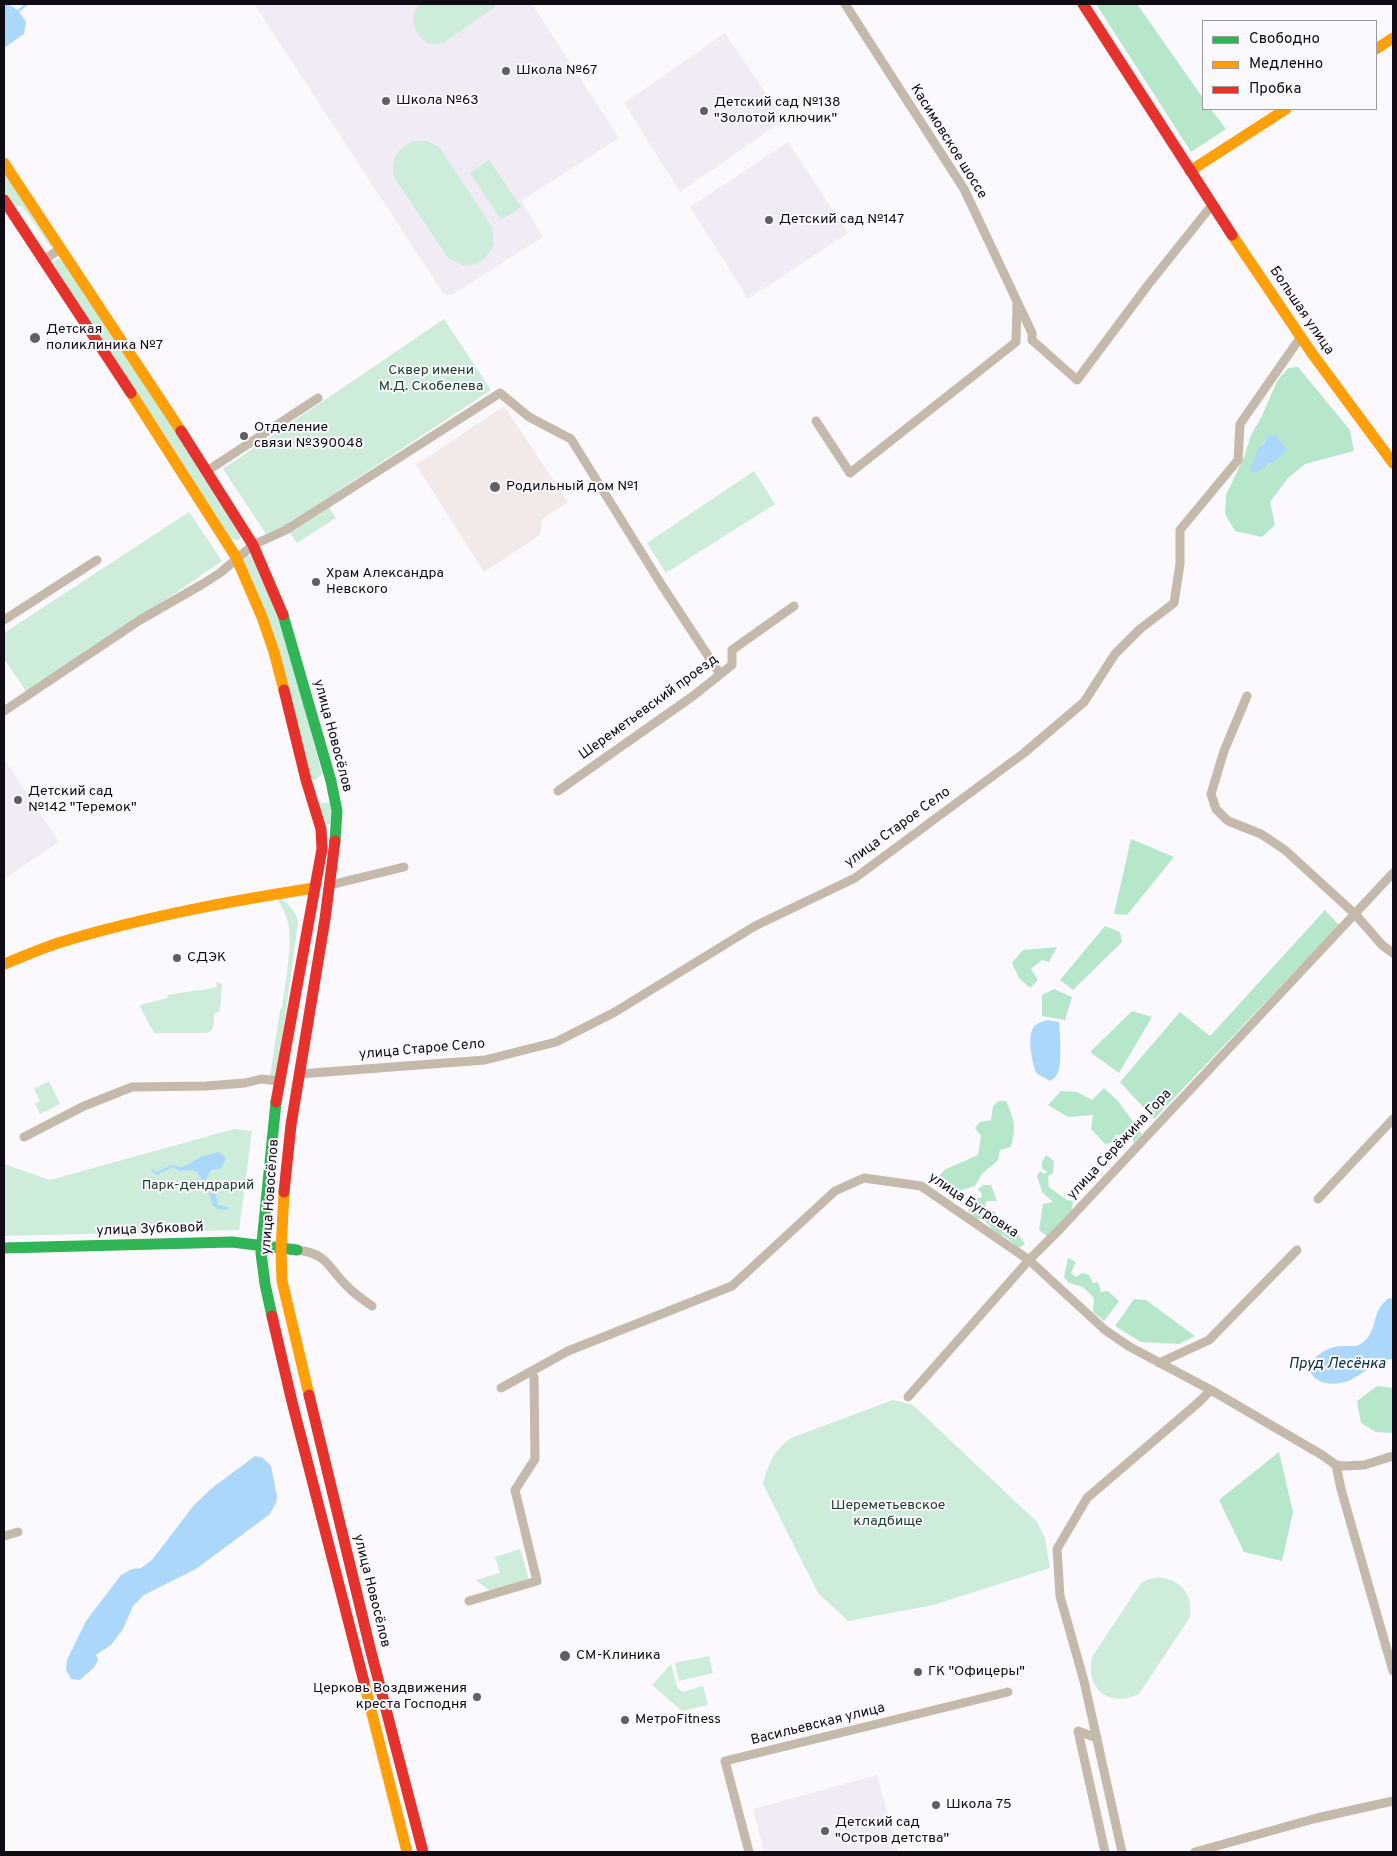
<!DOCTYPE html>
<meta charset="utf-8">
<style>
body{margin:0}
#map{position:relative;width:1397px;height:1856px;overflow:hidden;background:#fbf9fd;font-family:Overpass,sans-serif}
canvas{display:block}
.frame{position:absolute;inset:0;border:5px solid #100b14;pointer-events:none}
.legend{position:absolute;left:1202px;top:20px;width:175px;height:90px;box-sizing:border-box;background:#fbf8fe;border:1px solid #9d99a0;margin:0;padding:6px 9px;list-style:none;font-size:15px;color:#100b14}
.legend li{display:flex;align-items:center;gap:10px;height:25px}
.legend b{width:25px;border:1px solid #9d99a0}
</style>
<div id="map">
<canvas width="1397" height="1856"></canvas>
<div class="frame"></div>
<ul class="legend">
<li><b style="height:6px;background:#30b455"></b>Свободно</li>
<li><b style="height:6px;background:#ff9f0a"></b>Медленно</li>
<li><b style="height:6px;background:#e5322d"></b>Пробка</li>
</ul>
</div>
<script>
const c = document.querySelector('canvas').getContext('2d');
c.lineJoin = 'round';
function fillPath(path, color) { c.fillStyle = color; c.fill(path, 'evenodd'); }
function strokePath(path, color, width, dash) { c.strokeStyle = color; c.lineWidth = width; c.lineCap = dash ? 'butt' : 'round'; c.setLineDash(dash || []); c.stroke(path); }
function label(font, color, halo, rows, align = 'center') {
  c.font = font + ' Overpass,sans-serif'; c.lineWidth = 4; c.setLineDash([]); c.textBaseline = 'middle'; c.strokeStyle = halo; c.fillStyle = color; for (const [text, x, y, turn = 0] of rows) {
    c.save(); c.translate(x, y); c.rotate((+turn || 0) * Math.PI / 180); c.textAlign = isNaN(turn) ? turn : align; if (halo) c.strokeText(text, 0, 0); c.fillText(text, 0, 0); c.restore();
  }
}
const built = new Path2D(`
 M254,4H532L619,138L521,201L543,237L453,294L448,295L443,293Z
 M725,33L784,120L680,192L624,103Z
 M788,142L848,233L748,299L690,207Z
 M4,759L59,842L4,879Z
 M877,1775L898,1852H764L753,1809Z`);
const medical = new Path2D(`
 M504,406L568,502L542,519L540,535L484,572L416,465Z`);
const green = new Path2D(`
 M421,4H496L495,7L443,43C438,44 434,45 430,44C415,38 406,14 421,4Z
 M413,141H427L439,147L492,227L494,244L486,257L476,264L466,266L449,259L394,177C391,156 397,151 413,141Z
 M489,160L521,207L501,220L470,173Z
 M4,173L52,245L51,247L22,206L14,207L4,191Z
 M59,258L62,260L206,475L241,537L238,540L231,539L53,263Z
 M444,319L491,390L268,537L223,469Z
 M754,471L775,504L666,573L647,543Z
 M329,508L336,518L297,543L290,533Z
 M189,512L222,561L28,694L4,659V633Z
 M247,555L254,556L290,650L322,774L316,780H312L243,562Z
 M329,802L333,818L330,824H325L318,804Z
 M275,895C286,900 297,911 298,923L277,1075L274,1077L270,1076L280,1010L282,1008C285,984 293,945 288,923C286,913 280,904 275,895Z
 M216,982L222,984L220,1011L214,1014V1025L211,1031L206,1033H154L140,1007V1005L167,998L168,995C185,991 200,991 217,987Z
 M49,1081L60,1104L40,1114L35,1104L40,1101L34,1089Z
 M234,1129L252,1131L239,1230L4,1236V1164L50,1180Z
 M893,1400L913,1405L1037,1522L1045,1538L1050,1568L933,1605L848,1621L818,1593L763,1484C768,1464 774,1450 791,1438Z
 M520,1549L529,1580L490,1591L476,1580L500,1573L495,1557Z
 M1159,1577C1181,1580 1193,1594 1190,1617L1139,1694C1109,1708 1085,1689 1092,1657L1141,1583L1149,1579Z
 M709,1656L713,1673L679,1681L675,1663Z
 M671,1664L677,1687L682,1692L703,1686L708,1705L682,1711L652,1685Z`);
const forest = new Path2D(`
 M1096,4H1137L1203,98V109H1211L1226,129L1191,152Z
 M1298,367L1350,430L1354,451L1305,464L1288,478L1270,502L1275,525L1262,537L1235,531L1225,514L1226,495L1244,457L1251,435L1262,416L1277,381L1288,368ZM1267,436L1271,464L1264,466L1255,457C1258,448 1264,444 1267,436Z
 M1131,839L1174,857L1127,915L1114,914Z
 M1325,910L1339,925L1154,1119L1120,1082L1180,1012L1210,1036Z
 M1105,926L1120,932L1122,942L1073,990L1060,980Z
 M1057,947L1049,962L1042,960L1031,969L1038,980L1030,988L1019,978L1012,963L1023,950Z
 M1054,989L1072,997L1065,1020L1042,1016V995Z
 M1132,1011L1152,1017L1119,1073L1090,1052Z
 M1104,1088L1118,1101L1142,1134L1134,1143L1131,1135H1115L1117,1142L1105,1144L1091,1129L1093,1115L1068,1117L1048,1105L1061,1091L1077,1092L1092,1100Z
 M998,1101H1006C1015,1121 1016,1127 1011,1147L1000,1150L998,1160L982,1174L975,1186L956,1192L938,1178L944,1170L978,1155L981,1136L975,1128L980,1122L991,1120L993,1106Z
 M1046,1155L1054,1161L1053,1173L1048,1176L1049,1187L1067,1200L1073,1201L1072,1210L1048,1237L1039,1230L1043,1204L1053,1202L1042,1192L1037,1176L1040,1171L1044,1174L1047,1172L1042,1168V1162Z
 M983,1185H991L997,1201H986V1212L994,1211L1003,1223L1016,1231L1025,1244L1019,1248L1003,1235L999,1236L983,1219L976,1220L969,1214L968,1205L974,1198H981L982,1194L978,1189Z
 M1068,1258L1076,1262L1071,1273L1076,1277L1082,1273L1089,1275L1093,1283L1098,1282L1101,1292L1108,1291L1119,1301L1104,1321L1093,1312L1094,1298L1083,1287L1069,1283L1064,1277Z
 M1134,1299L1146,1300L1195,1336L1179,1344L1141,1342L1115,1326Z
 M1377,1386L1393,1388V1433L1376,1432L1361,1423L1357,1401Z
 M1279,1452L1293,1512L1282,1561L1244,1552L1219,1500Z`);
const water = new Path2D(`
 M4,4C14,4 21,14 26,22L24,34L4,48Z
 M1274,434L1280,440L1287,449C1279,463 1268,462 1257,473L1250,471L1257,450L1264,443L1267,436Z
 M1047,1020L1059,1022C1060,1033 1062,1063 1058,1072C1057,1076 1054,1079 1050,1081L1036,1073C1032,1061 1027,1039 1033,1028C1036,1023 1042,1022 1047,1020Z
 M219,1152L226,1158L222,1167L219,1169L211,1170L206,1179L209,1188L216,1195L218,1205L228,1207V1210L218,1209L213,1206L209,1193L197,1172L191,1170L180,1171L173,1167L157,1175L151,1170L152,1169L157,1172L171,1165L182,1167L187,1165L202,1156Z
 M1389,1298L1393,1299V1359C1378,1359 1367,1371 1354,1378C1343,1385 1322,1387 1313,1376C1310,1373 1309,1369 1308,1365C1319,1352 1330,1345 1348,1346C1354,1346 1357,1347 1362,1343C1379,1331 1370,1311 1389,1298Z
 M255,1456L263,1458L271,1466L277,1496L276,1503L270,1514L196,1569L144,1595L133,1606L123,1629L111,1645L96,1655L98,1659C96,1669 86,1673 80,1680L71,1679L66,1670L67,1660L86,1621L121,1575L132,1569L141,1568L152,1560L194,1505L212,1488Z`);
const stream = new Path2D(`
 M17,12L27,4`);
const street = new Path2D(`
 M845,4L964,189L1032,333V340
 M43,261L61,248
 M1032,340L1077,380L1148,285L1212,205
 M1016,342L1017,303
 M816,421L850,473L1016,342
 M207,471L318,398
 M4,620L97,560
 M1247,696L1224,751L1211,794L1216,809L1228,821L1261,834L1285,850L1355,914L1382,945L1393,953
 M4,711L140,620L201,585L220,573L253,545L286,530L500,393L529,417L571,439L661,584L720,674
 M558,791L693,696L732,665V650L794,606
 M330,885L404,867
 M299,1074L485,1060L556,1042L615,1012L755,926L855,878L1024,753L1084,702L1115,654L1140,629L1174,603L1180,564V530L1238,460L1240,424L1300,338
 M24,1137L84,1106L132,1087L206,1086L245,1083L261,1079L279,1081
 M1318,1199L1393,1119
 M297,1250C329,1254 327,1267 347,1286C354,1294 364,1300 372,1306
 M1159,1363L1209,1340L1297,1250
 M501,1388L568,1351L732,1286L835,1191L864,1178L921,1186L1029,1260L1105,1330L1130,1347L1211,1390L1322,1455L1336,1465L1343,1466L1364,1465L1393,1456
 M908,1397L1029,1260L1060,1229L1393,873
 M1336,1465L1341,1489L1393,1671
 M4,1536L18,1532
 M469,1601L537,1581L515,1490L535,1459L534,1377
 M1097,1738L1078,1731L1105,1852
 M749,1852L725,1761L1008,1692
 M1122,1852L1084,1681L1060,1596L1057,1549L1087,1498L1199,1402L1211,1390
 M1195,1852L1317,1818L1393,1801`);
const fast = new Path2D(`
 M283,615L331,781L337,811L335,841
 M4,1248L232,1242L297,1250
 M272,1316L265,1284L261,1253L276,1102`);
const slow = new Path2D(`
 M1376,49L1393,38
 M4,163L181,431
 M1190,171L1286,109
 M1232,235L1311,352L1393,463
 M131,393L236,557L262,617L274,652L284,690
 M4,964C25,956 46,946 68,940C149,916 231,901 314,888
 M284,1192L281,1250L282,1281L309,1395
 M364,1682L407,1852`);
const jam = new Path2D(`
 M1083,4L1232,235
 M4,200L131,393
 M181,431L253,545L283,615
 M276,1102L322,849L321,829L306,780L284,690
 M284,1192L291,1125L325,919L335,841
 M272,1316L292,1402L364,1682
 M309,1395L370,1648L423,1852`);
const markers = [
 [506,71,5,"#625e66"],
 [386,101,5,"#625e66"],
 [704,111,5,"#625e66"],
 [769,220,5,"#625e66"],
 [35,338,6,"#625e66"],
 [244,436,5,"#625e66"],
 [495,487,6,"#625e66"],
 [316,582,5,"#625e66"],
 [18,800,5,"#625e66"],
 [177,958,5,"#625e66"],
 [565,1656,6,"#625e66"],
 [918,1672,5,"#625e66"],
 [477,1697,5,"#625e66"],
 [625,1720,5,"#625e66"],
 [936,1805,5,"#625e66"],
 [825,1831,5,"#625e66"]
];
const poiNames = [
 ["Школа №67",516,71],
 ["Школа №63",396,101],
 ["Детский сад №138",714,103],
 ["\"Золотой ключик\"",714,119],
 ["Детский сад №147",779,220],
 ["Детская",46,330],
 ["поликлиника №7",46,346],
 ["Отделение",254,428],
 ["связи №390048",254,444],
 ["Родильный дом №1",506,487],
 ["Храм Александра",326,574],
 ["Невского",326,590],
 ["Детский сад",28,792],
 ["№142 \"Теремок\"",28,808],
 ["СДЭК",187,958],
 ["СМ-Клиника",576,1656],
 ["ГК \"Офицеры\"",928,1672],
 ["Церковь Воздвижения",467,1689,"right"],
 ["креста Господня",467,1705,"right"],
 ["МетроFitness",635,1720],
 ["Школа 75",946,1805],
 ["Детский сад",835,1823],
 ["\"Остров детства\"",835,1839]
];
const streetNames = [
 ["Касимовское шоссе",948,142,58],
 ["Большая улица",1301,311,56],
 ["Шереметьевский проезд",649,708,-36],
 ["улица Новосёлов",332,736,75],
 ["улица Старое Село",898,828,-36],
 ["улица Старое Село",422,1050,-5],
 ["улица Серёжина Гора",1120,1145,-47],
 ["улица Новосёлов",271,1197,-86],
 ["улица Бугровка",973,1206,34],
 ["улица Зубковой",150,1230,-2],
 ["улица Новосёлов",371,1591,76],
 ["Васильевская улица",818,1725,-14]
];
const parkNames = [
 ["Сквер имени",431,371],
 ["М.Д. Скобелева",431,387],
 ["Парк-дендрарий",198,1186],
 ["Шереметьевское",888,1506],
 ["кладбище",888,1522]
];
const waterNames = [
 ["Пруд Лесёнка",1337,1365]
];
fillPath(built, '#f0ebf4');
fillPath(medical, '#f2e9e8');
fillPath(green, '#cdecd9');
fillPath(forest, '#b7e7cb');
fillPath(water, '#abd8fa');
strokePath(stream, '#abd8fa', 2.5);
strokePath(street, '#c4b9aa', 9);
strokePath(fast, '#30b455', 11);
strokePath(slow, '#ff9f0a', 11);
strokePath(jam, '#e5322d', 11);
for (const [x, y, r, color] of markers) { const dot = new Path2D(); dot.arc(x, y, r, 0, 2 * Math.PI); c.fillStyle = color; c.fill(dot); strokePath(dot, '#fbf8fe', 2); }
label('14px', '#100b14', '#fbf8fe', poiNames, 'left');
label('14px', '#100b14', '#fbf8fe', streetNames);
label('14px', '#1b412b', '#fbf8fe', parkNames);
label('italic 15px', '#062d43', '#fbf8fe', waterNames);
</script>
